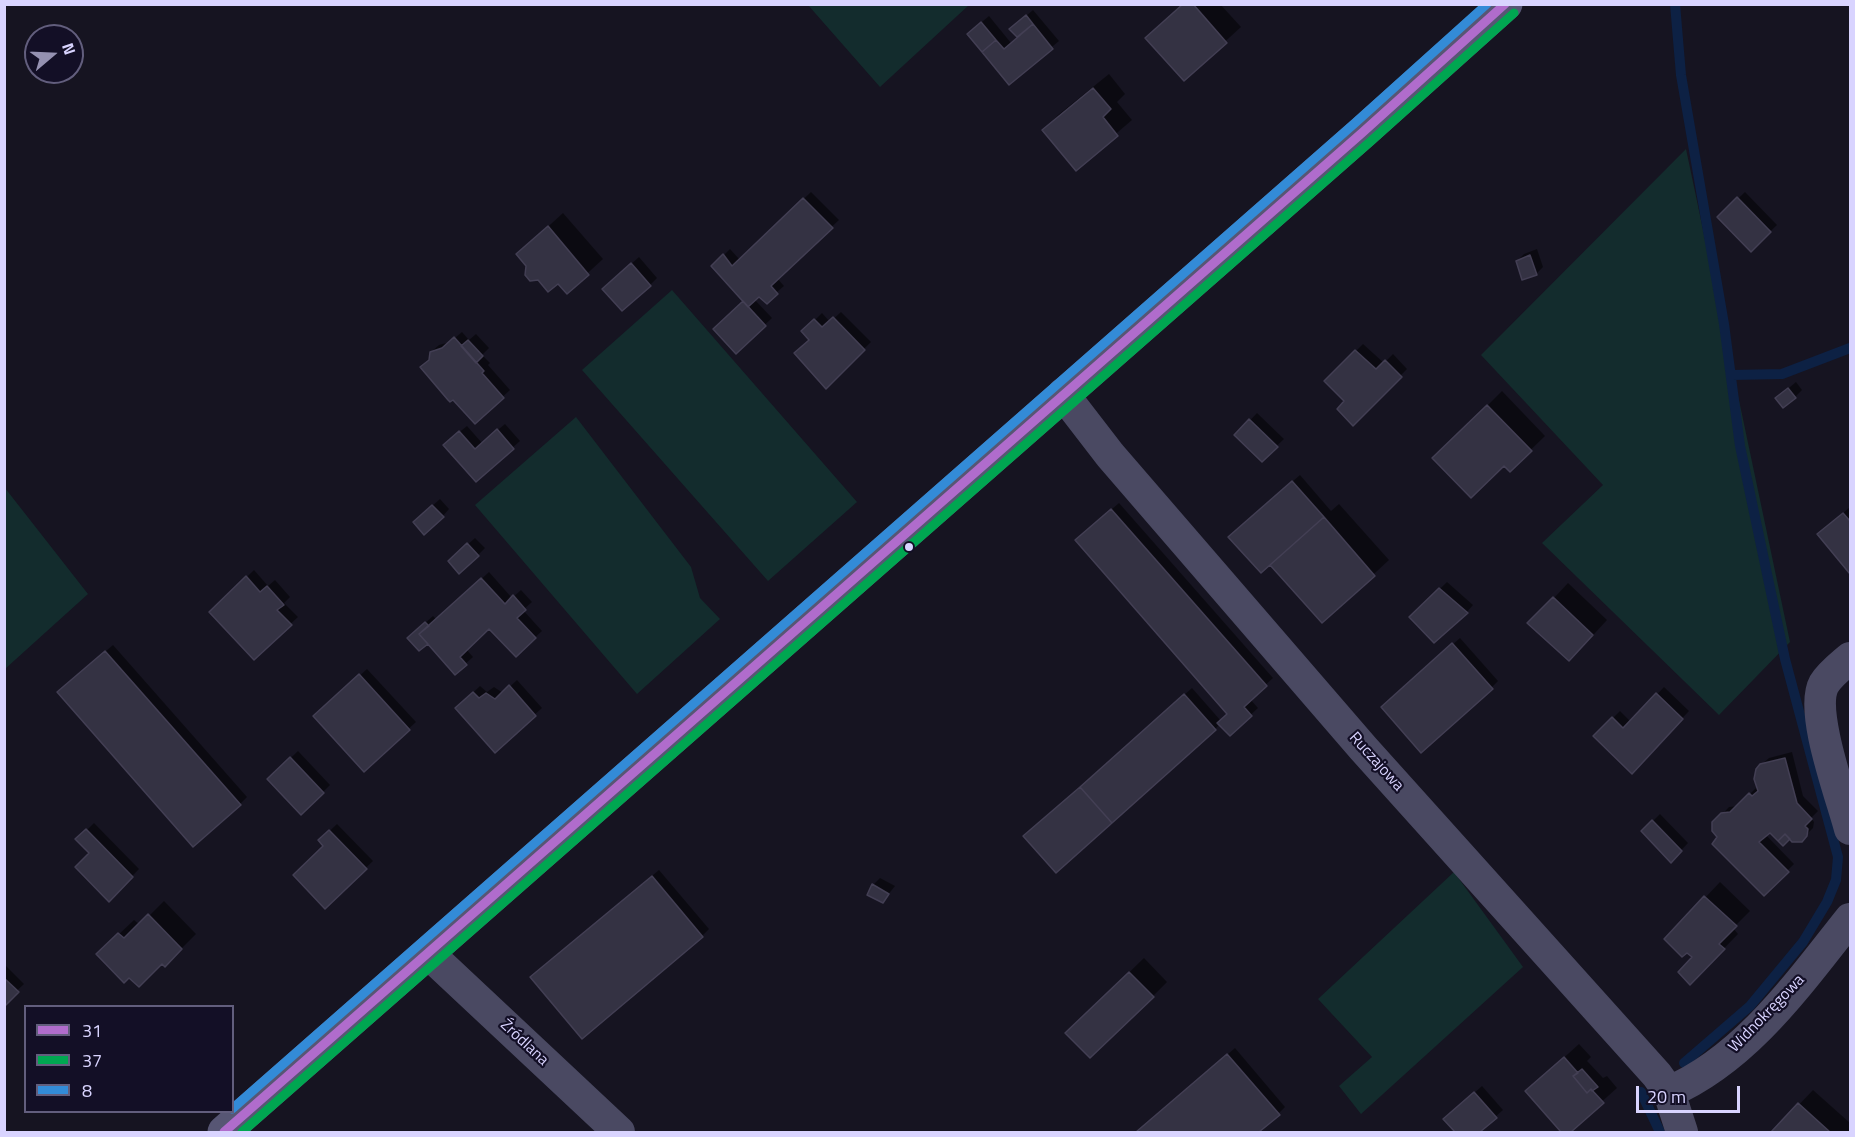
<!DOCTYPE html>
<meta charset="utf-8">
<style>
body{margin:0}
#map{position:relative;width:1855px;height:1137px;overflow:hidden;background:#161421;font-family:"Titillium Web",sans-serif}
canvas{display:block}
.frame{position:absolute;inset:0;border:6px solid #d9d4ff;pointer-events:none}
.legend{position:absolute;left:24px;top:1005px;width:210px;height:108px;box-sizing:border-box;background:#130f26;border:2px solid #625e7d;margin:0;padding:8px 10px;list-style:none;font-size:18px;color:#d9d4ff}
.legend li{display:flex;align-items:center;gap:12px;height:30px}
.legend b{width:30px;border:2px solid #625e7d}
.north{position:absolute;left:24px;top:24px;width:60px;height:60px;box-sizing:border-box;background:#130f26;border:2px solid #625e7d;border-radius:50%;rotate:71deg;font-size:16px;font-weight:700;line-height:24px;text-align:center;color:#d9d4ff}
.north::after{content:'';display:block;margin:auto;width:21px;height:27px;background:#9591b1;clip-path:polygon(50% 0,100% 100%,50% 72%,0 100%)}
.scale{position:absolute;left:1636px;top:1086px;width:104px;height:27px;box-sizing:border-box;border:3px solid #d9d4ff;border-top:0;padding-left:8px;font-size:18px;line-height:21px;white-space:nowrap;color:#d9d4ff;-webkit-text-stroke:4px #130f26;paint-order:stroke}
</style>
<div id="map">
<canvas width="1855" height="1137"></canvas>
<div class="frame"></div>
<ul class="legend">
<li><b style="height:8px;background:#b06ccc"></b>31</li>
<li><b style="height:8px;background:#00a651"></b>37</li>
<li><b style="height:8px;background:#338bd7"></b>8</li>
</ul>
<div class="north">N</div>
<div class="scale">20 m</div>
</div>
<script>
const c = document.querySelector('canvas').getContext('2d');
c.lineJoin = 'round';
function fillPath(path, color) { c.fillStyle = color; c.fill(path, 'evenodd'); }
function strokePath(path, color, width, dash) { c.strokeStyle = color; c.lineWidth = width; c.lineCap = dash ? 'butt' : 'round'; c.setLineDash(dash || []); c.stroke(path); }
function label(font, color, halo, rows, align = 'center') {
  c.font = font + ' "Titillium Web",sans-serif'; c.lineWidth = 4.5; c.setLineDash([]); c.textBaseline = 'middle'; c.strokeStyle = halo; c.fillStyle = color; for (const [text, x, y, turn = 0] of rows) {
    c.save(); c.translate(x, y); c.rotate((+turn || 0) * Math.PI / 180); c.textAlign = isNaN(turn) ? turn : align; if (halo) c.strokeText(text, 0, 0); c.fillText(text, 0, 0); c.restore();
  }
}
const green = new Path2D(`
 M808,5H969L880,87Z
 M1686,149L1790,642L1719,715L1542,543L1603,485L1481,355Z
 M672,290L857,502L768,581L582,370Z
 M576,417L691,567L700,598L720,619L637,694L475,505Z
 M5,488L88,594L5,669L4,668Z
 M1454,872L1523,967L1361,1114L1339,1086L1372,1057L1318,999Z`);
const shadow = new Path2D(`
 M1183,4H1220L1241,27L1184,79Z
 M1033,10L1059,41L1009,83L976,27L989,16L1011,43L1018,37L1011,29Z
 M1109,74L1125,94L1117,102L1132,120L1076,168L1044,130L1058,115Z
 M811,192L839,220L777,278L784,286L777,292L767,302L759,295L754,299L772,318L736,352L745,301L713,266L730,249L740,260Z
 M1745,192L1777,225L1751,250L1719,217Z
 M563,213L603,259L567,292L558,282L518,254Z
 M1537,249L1543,267L1536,274L1517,261L1524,254Z
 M639,257L657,278L650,285L611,282Z
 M841,312L871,342L826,386L811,340L803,332L822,313L830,322Z
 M462,332L469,340L476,334L489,348L482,355L490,363L488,365L510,390L475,422L430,359L431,352L439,345L450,342Z
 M1363,344L1384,363L1393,354L1407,369L1353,424L1347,401L1326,381Z
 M1796,382L1802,390L1795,397L1777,398Z
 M1502,391L1545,436L1510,470L1504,463L1435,458Z
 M1257,413L1284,439L1262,460L1236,435Z
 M505,424L520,441L476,480L452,438L467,426L482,443Z
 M1300,475L1331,511L1339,504L1389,560L1323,621L1279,558L1237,530Z
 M440,499L449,509L443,516L422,515Z
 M1119,503L1273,678L1250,699L1258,708L1230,734L1220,724L1215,729L1032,830L1192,688L1221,721L1229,714L1084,533Z
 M1850,507V572L1819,534Z
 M475,538L485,548L478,555L457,554Z
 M254,570L268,586L275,580L290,597L284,603L298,617L254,658L211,612Z
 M489,572L512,598L521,590L532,602L523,610L542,631L516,655L489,627L466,649L473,657L455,673L416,631L433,616L437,620Z
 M1447,582L1473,605L1467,612L1411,617Z
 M1568,583L1607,620L1584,645L1554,598Z
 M1460,638L1498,681L1491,688L1390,700Z
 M113,645L247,797L240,804L66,685Z
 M367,669L416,722L364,770L322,710Z
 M517,680L542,708L495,750L457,708L480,686L487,692L494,687L503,693Z
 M1664,687L1689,711L1632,772L1595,736L1620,711L1631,722Z
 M298,751L330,785L302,813L269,779Z
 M1792,752L1803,796L1818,811L1811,818L1814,822L1813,828L1801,840L1770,831L1765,834L1794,864L1764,894L1719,837L1714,823L1729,807L1738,806L1758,786L1761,765L1769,758Z
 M1660,814L1688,843L1671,861L1643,831Z
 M94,823L139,869L109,900L91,853L78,839Z
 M337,824L373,861L325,907V846L320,840Z
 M659,870L709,929L702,936L539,970Z
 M880,878L895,886L883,901L873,885Z
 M1720,882L1750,911L1733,928L1738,934L1705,968L1694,957L1666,939Z
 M164,901L196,934L165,965L162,962L98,954L134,920L140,925Z
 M1144,958L1167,982L1153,996L1081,1019Z
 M4,964L24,984L4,1003Z
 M1579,1044L1591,1057L1587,1061L1589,1063L1603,1078L1607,1076L1617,1088L1568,1132H1563L1527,1091Z
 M1235,1048L1285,1107L1278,1114L1257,1132H1137Z
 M1482,1086L1503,1110L1478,1132H1457L1445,1119Z
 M1813,1090L1850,1123V1132H1773Z`);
const stream = new Path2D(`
 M1675,4L1681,75L1724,324L1740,446L1785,659L1838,857L1836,880L1827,902L1803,942L1750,1006L1684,1063
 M1731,375L1782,374L1850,348
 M1641,1092L1660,1132`);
const building = new Path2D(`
 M1183,4H1193L1227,43L1184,81L1145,38Z
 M1026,15L1033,24L1017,37L1009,29Z
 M981,22L996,40L982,52L967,34Z
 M1033,24L1053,49L1009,85L982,52L996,40L1004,49Z
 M1093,88L1111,109L1103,117L1118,136L1076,171L1042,130Z
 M1737,197L1771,232L1751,252L1717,217Z
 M803,198L833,228L771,286L778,294L767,304L759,297L748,307L711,266L723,254L732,266Z
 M548,226L589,275L567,294L558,284L548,292L538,280L530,281L525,275L526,266L516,254Z
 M1530,255L1537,275L1522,280L1516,261Z
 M631,263L651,286L622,311L602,289Z
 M743,301L766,326L736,354L713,329Z
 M833,317L865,350L826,389L794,353L809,340L801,331L814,319L822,327Z
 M454,337L484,371L482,373L504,398L475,424L453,400L450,402L448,400L420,367L429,360L430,352L442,348Z
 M468,340L483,356L476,363L461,346Z
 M1355,350L1376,369L1385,360L1402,377L1353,426L1337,409L1344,401L1324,381Z
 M1788,388L1796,398L1783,408L1775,398Z
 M1487,405L1532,451L1510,472L1504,466L1471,498L1432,458Z
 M1249,419L1278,447L1262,462L1234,435Z
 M497,429L514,449L476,482L443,445L459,431L475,449Z
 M1292,481L1324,517L1261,573L1228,537Z
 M432,505L444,517L424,535L413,522Z
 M1111,509L1267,686L1244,707L1252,716L1230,736L1217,723L1227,714L1075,540Z
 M1843,513L1850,521V574L1817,534Z
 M1324,517L1375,576L1322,623L1270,565Z
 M467,543L479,556L459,574L448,561Z
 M246,576L260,592L267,586L284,605L277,610L292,625L254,660L209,612Z
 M481,578L505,604L513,595L526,610L517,618L536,638L516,657L489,629L460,657L467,665L455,675L419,634Z
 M1439,588L1468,613L1434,643L1409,617Z
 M1553,597L1593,635L1569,661L1527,623Z
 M425,622L429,626L419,634L428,644L419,651L407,638Z
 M1452,643L1493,689L1421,753L1381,707Z
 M105,651L241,805L193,847L57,692Z
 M359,674L410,730L364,772L313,716Z
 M509,685L536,716L495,753L455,708L473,692L479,698L486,693L495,699Z
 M1656,693L1683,719L1632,774L1593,736L1612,717L1623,728Z
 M1184,694L1216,730L1112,823L1080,787Z
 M290,757L324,793L301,815L267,779Z
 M1785,758L1797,803L1812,819L1805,826L1808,829L1807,836L1802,842H1792L1785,834L1778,841L1770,833L1759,842L1789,872L1764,896L1712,844L1717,837L1712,831V822L1721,813L1730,812L1749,793L1752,796L1758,791L1754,779L1756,769L1760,764Z
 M1080,787L1112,823L1056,873L1023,836Z
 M1652,820L1682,851L1671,863L1641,831Z
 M86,829L133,877L109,902L75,867L89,853L75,839Z
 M329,830L367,869L325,909L293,875L323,846L318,840Z
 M1785,834L1790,839L1783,846L1778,841Z
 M652,876L703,937L582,1039L530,977Z
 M872,884L889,894L883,903L867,895Z
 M1704,896L1737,926L1719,944L1725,949L1690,985L1678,972L1692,957L1687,953L1682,957L1664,939Z
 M148,914L182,949L165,967L162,964L139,987L129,978L124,983L96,954L118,933L124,938Z
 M1129,972L1154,997L1090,1058L1065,1033Z
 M4,978L19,992L6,1005H4Z
 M1227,1054L1280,1115L1259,1132H1136Z
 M1564,1057L1578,1073L1573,1076L1587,1093L1591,1089L1604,1103L1571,1132H1561L1525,1091Z
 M1582,1069L1598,1087L1592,1091L1591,1089L1587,1093L1573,1076Z
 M1474,1092L1497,1118L1480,1132H1455L1443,1119Z
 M1798,1103L1830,1132H1771Z`);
const minor = new Path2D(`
 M1063,394L1110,455L1363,748L1657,1075L1669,1092L1682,1132
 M1850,658C1842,665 1830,674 1824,684C1809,711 1842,798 1850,829
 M428,953L619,1132
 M1669,1092C1746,1059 1799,983 1850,919`);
const secondary = new Path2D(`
 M224,1132L1363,132L1506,4`);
const bus1 = new Path2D(`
 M224,1132L1363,132L1505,4`);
const bus2 = new Path2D(`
 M242,1132L1371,141L1514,13`);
const bus3 = new Path2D(`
 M232,1109L1355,123L1487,4`);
const markers = [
 [909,547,5,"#d9d4ff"]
];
const streetNames = [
 ["Ruczajowa",1376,762,48],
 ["Widnokręgowa",1767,1014,-46],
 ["Źródlana",524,1043,43]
];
fillPath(green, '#132c2d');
fillPath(shadow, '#0007');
strokePath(stream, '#0d2144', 10);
fillPath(building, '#343243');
strokePath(building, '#433f54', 1.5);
strokePath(minor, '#4a4962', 32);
strokePath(secondary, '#575674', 33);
strokePath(bus1, '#b06ccc', 9);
strokePath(bus2, '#00a651', 9);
strokePath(bus3, '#338bd7', 9);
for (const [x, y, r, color] of markers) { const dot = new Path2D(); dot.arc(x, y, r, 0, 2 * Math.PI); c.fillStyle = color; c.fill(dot); strokePath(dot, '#130f26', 2); }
label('16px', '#d9d4ff', '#130f26', streetNames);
</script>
